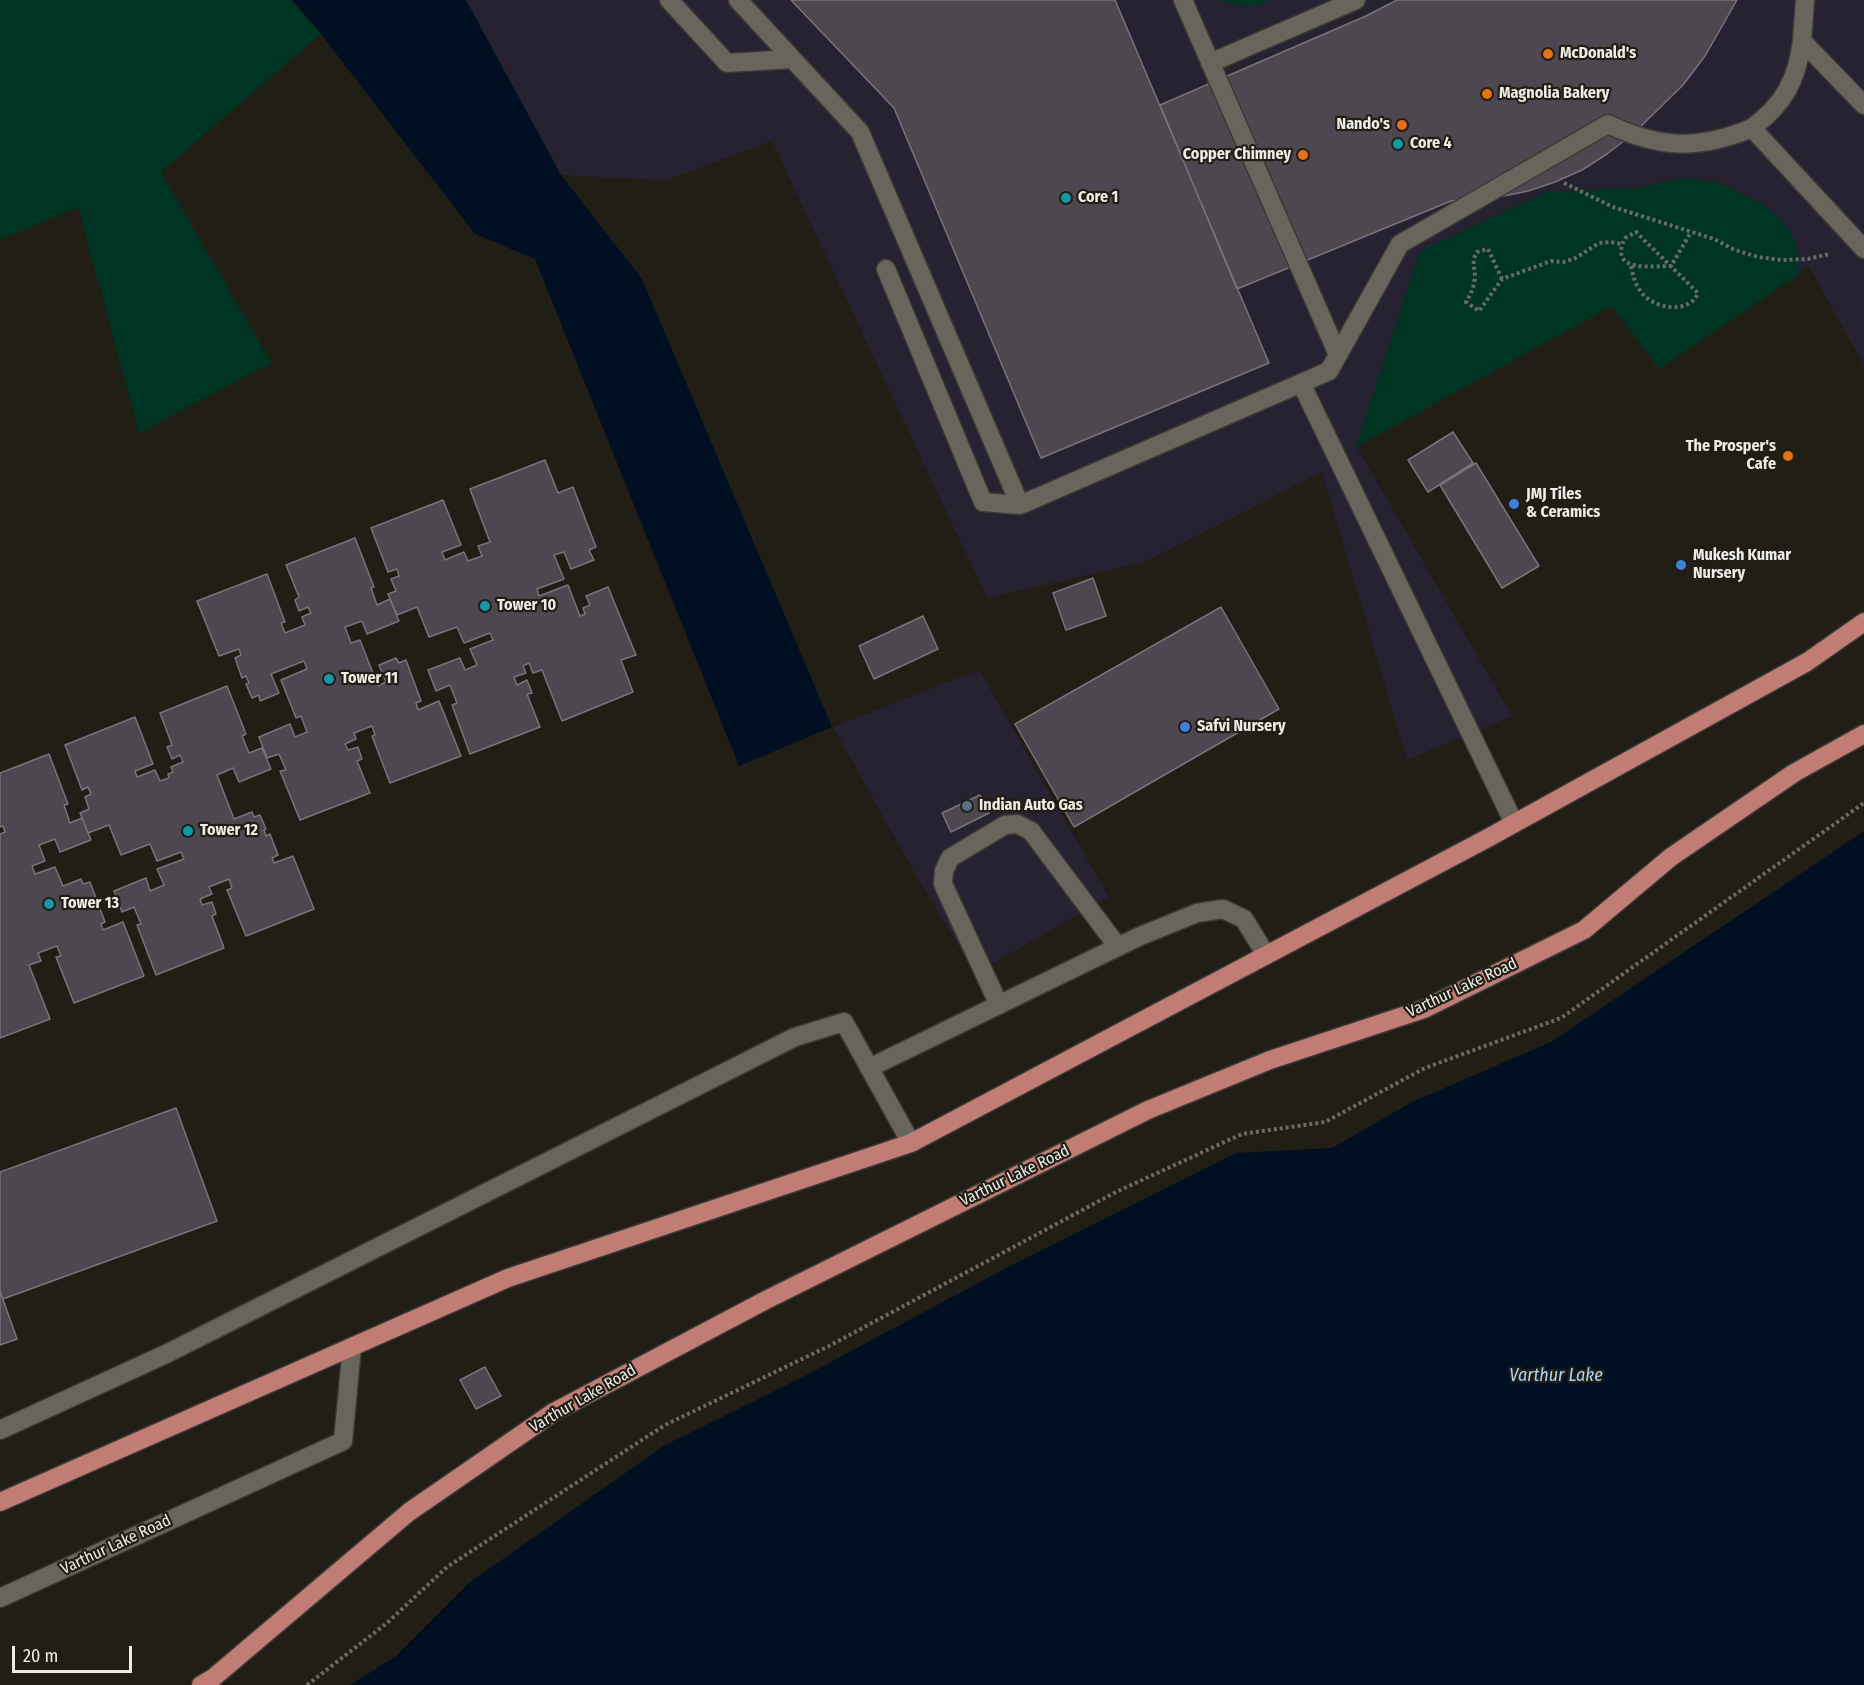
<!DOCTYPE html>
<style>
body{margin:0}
#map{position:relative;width:1864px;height:1685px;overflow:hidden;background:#201e15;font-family:"Fira Sans Condensed",sans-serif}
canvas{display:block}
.scale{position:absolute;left:12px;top:1646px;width:120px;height:27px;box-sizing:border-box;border:3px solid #edece6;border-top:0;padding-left:8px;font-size:18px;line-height:21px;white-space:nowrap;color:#edece6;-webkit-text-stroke:4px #201e15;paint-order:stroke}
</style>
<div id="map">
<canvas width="1864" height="1685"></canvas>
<div class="scale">20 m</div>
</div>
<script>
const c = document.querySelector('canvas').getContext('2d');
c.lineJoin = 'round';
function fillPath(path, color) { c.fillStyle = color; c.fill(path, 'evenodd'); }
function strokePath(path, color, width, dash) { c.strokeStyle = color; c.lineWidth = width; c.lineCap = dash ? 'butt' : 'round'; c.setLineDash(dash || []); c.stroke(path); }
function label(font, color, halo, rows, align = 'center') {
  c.font = font + ' "Fira Sans Condensed",sans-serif'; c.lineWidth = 4.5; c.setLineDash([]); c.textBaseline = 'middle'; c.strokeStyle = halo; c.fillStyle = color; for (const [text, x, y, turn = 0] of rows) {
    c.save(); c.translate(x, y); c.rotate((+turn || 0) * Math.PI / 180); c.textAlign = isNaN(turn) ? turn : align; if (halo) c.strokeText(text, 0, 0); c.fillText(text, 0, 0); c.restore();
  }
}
const commercial = new Path2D(`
 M466,0H1864V365L1808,265L1799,274L1659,369L1612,306L1357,447L1512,716L1407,760L1322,472L1145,562L987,598L772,141L667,180L561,175Z
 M979,670L1109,897L976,973L922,886L833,727Z`);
const green = new Path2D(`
 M0,0H292L321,34L161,172L271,363L139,433L78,207L0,240Z
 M1221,0H1269C1254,9 1237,7 1221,0Z
 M1689,178C1720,182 1729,187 1756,201C1787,218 1799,238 1799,274L1659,369L1612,306L1356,447L1420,251L1546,192L1641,188L1665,181Z`);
const water = new Path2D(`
 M292,0H466L561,175L642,279L832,727L739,766L535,259L475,234L321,34Z
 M1864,831V1685H350L396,1656L469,1583L665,1445L799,1379L1010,1266L1236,1153L1332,1148L1412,1102L1551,1042Z`);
const building = new Path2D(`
 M791,0H1115L1269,363L1041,458L894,108Z
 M1397,0H1737L1705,56L1683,85L1634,133L1607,154L1582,170L1555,182L1528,191L1489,199L1451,201L1237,289L1160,105L1366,16Z
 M1453,432L1473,463L1428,492L1408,460Z
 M545,460L558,493L573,487L596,547L589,550L594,560L571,569L564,552L554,555L564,579L537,589L539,596L568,585L580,616L585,614L583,608L590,605L586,596L608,587L636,655L621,660L633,692L562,721L542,670L533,673L529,663L523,666L526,673L514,677L517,685L527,680L532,693L527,694L540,727L470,754L452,705L457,703L450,685L436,691L428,670L460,658L465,670L477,665L470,649L493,640L490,633L464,643L457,627L429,637L417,607L397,615L388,594L396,591L391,579L399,576L397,569L388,572L371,528L443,500L461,545L442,552L445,560L464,552L468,561L482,556L478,546L490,542L470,489Z
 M1476,463L1539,566L1502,588L1440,485Z
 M355,538L374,587L371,588L377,605L390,599L399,621L367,634L362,621L345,627L351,643L360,640L378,686L386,682L379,665L396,658L399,663L406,660L421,701L416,703L418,710L439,701L461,756L390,783L372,736L375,735L372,726L354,733L356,739L345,744L348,750L358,747L362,759L357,761L370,793L300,820L280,771L286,770L279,754L267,758L259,737L290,724L295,737L307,732L301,716L296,718L281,680L307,669L304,661L271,674L279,693L260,701L259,695L252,698L246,684L249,683L246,676L242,678L235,658L241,655L239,649L219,656L197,601L267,574L285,622L281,623L285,633L305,625L302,617L311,613L308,607L299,611L295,600L299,597L286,565Z
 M1093,578L1106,616L1066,630L1053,593Z
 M1221,607L1279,709L1074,827L1015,724Z
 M923,616L938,649L874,679L859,646Z
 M227,686L246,734L242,736L249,753L262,748L271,769L239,782L233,768L217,775L234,819L252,812L254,817L260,815L266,829L264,830L266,836L270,834L278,855L272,858L274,863L293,856L314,909L246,936L227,890L232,888L229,879L209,887L212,894L200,899L202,905L212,902L216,914L212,916L224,948L156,975L137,925L141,924L134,907L122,912L114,891L146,878L150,891L164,885L157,869L184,859L181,852L157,861L150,844L121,855L109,825L88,833L80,813L89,809L85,797L91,794L88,787L82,790L65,745L135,717L153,764L135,771L137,777L155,770L160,781L169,778L168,774L173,772L171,767L183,762L180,755L172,759L167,747L172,745L160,713Z
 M49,754L68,804L64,805L70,823L82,818L91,840L60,852L55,839L39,845L45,861L32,866L35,874L55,867L63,886L81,879L83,884L90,882L105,922L101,924L103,930L123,922L144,976L74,1003L56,957L61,956L57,946L38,953L41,961L29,965L50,1019L0,1038V834L5,832L3,826L0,827V773Z
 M980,795L989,813L951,832L942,813Z
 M176,1108L217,1221L3,1299L0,1291V1172Z
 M0,1291L17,1339L0,1345Z
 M485,1367L501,1396L476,1409L460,1380Z`);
const path = new Path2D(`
 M1564,183L1613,207L1714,239L1735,250L1758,257L1781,260L1808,259L1829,254
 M1631,266C1633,276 1635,284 1641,292C1654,309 1689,315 1698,293L1636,232L1625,238C1608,273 1651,266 1671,266L1691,232
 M1502,279L1488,249L1477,252C1471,261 1475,267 1475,277C1474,287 1471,294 1466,302L1479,311L1502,279L1551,261L1563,262L1574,259L1599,243L1610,242L1622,244
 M307,1685L387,1623L447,1567L665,1425L829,1346L1116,1192L1242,1134L1325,1122L1425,1068L1561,1018L1864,803`);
const minor = new Path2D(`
 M669,0L727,63L792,59
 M738,0L860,132L1020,505L1329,371L1400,244L1608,124C1660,149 1699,150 1752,128L1864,249
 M1183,0L1338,355
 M1805,0L1802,41L1864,105
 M1210,63L1356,0
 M1752,128C1784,104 1797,80 1802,41
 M886,269L983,502L1020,505
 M1301,383L1514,823
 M999,1005L943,884L944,871L950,858L1005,825L1017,824L1031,831L1118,947
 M869,1068L1138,937L1197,913L1223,909L1244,919L1266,955
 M0,1430L166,1354L795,1037L844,1022L911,1143
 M0,1598L343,1441L352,1347`);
const major = new Path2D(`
 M0,1502L508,1278L911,1143L1486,839L1807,662L1864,622
 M201,1685L213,1678L409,1512L554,1412L766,1300L1148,1110L1270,1060L1424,1009L1584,930L1671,857L1794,773L1864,734`);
const markers = [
 [1548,54,6,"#e8710a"],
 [1487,94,6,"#e8710a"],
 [1402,125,6,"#e8710a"],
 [1398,144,6,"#0f9aa8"],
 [1303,155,6,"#e8710a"],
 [1066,198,6,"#0f9aa8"],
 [1788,456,6,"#e8710a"],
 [1514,504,6,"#3f7fe0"],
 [1681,565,6,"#3f7fe0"],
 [485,606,6,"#0f9aa8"],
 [329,679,6,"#0f9aa8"],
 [1185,727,6,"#3f7fe0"],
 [967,806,6,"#5c6f8a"],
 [188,831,6,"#0f9aa8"],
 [49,904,6,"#0f9aa8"]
];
const poiNames = [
 ["McDonald's",1560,54],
 ["Magnolia Bakery",1499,94],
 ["Nando's",1390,125,"right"],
 ["Core 4",1410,144],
 ["Copper Chimney",1291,155,"right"],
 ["Core 1",1078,198],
 ["The Prosper's",1776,447,"right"],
 ["Cafe",1776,465,"right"],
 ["JMJ Tiles",1526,495],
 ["& Ceramics",1526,513],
 ["Mukesh Kumar",1693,556],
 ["Nursery",1693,574],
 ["Tower 10",497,606],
 ["Tower 11",341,679],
 ["Safvi Nursery",1197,727],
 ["Indian Auto Gas",979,806],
 ["Tower 12",200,831],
 ["Tower 13",61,904]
];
const streetNames = [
 ["Varthur Lake Road",1462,988,-25],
 ["Varthur Lake Road",1015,1176,-26],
 ["Varthur Lake Road",583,1399,-30],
 ["Varthur Lake Road",116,1545,-25]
];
const waterNames = [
 ["Varthur Lake",1556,1376]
];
fillPath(commercial, '#272232');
fillPath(green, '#003523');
fillPath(water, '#001022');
fillPath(building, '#4d474f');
strokePath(building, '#79737c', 1.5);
strokePath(minor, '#3c3a35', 21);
strokePath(major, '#3c3a35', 21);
strokePath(path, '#6c6b63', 4, [3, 3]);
strokePath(minor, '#68665c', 18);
strokePath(major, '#c17d75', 18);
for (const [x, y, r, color] of markers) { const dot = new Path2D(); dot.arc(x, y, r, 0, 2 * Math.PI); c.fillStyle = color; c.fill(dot); strokePath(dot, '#201e15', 2); }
label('bold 16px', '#edece6', '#201e15', poiNames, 'left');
label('16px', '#edece6', '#201e15', streetNames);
label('italic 18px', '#aed3f6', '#201e15', waterNames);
</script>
